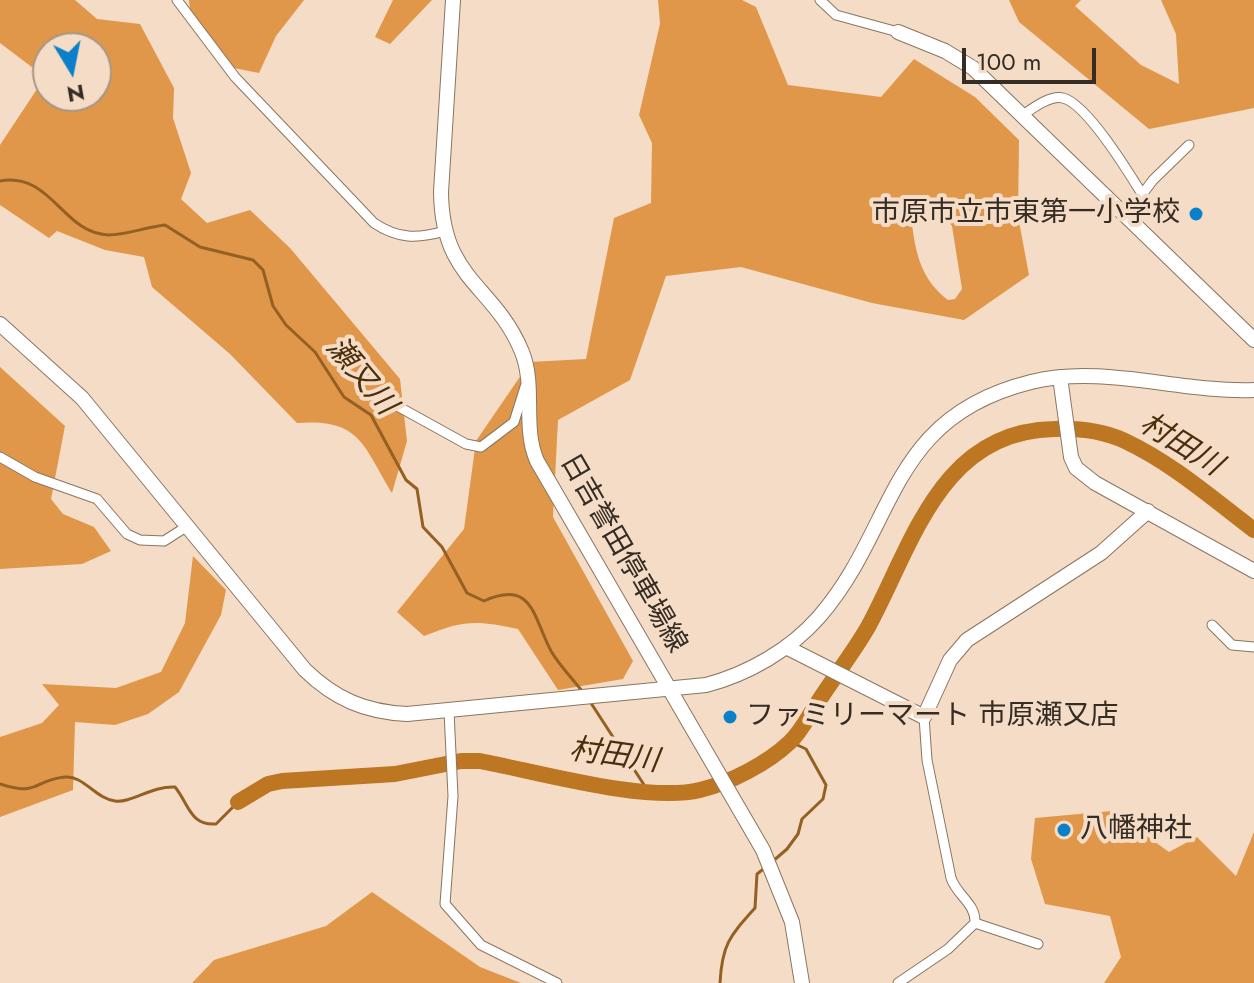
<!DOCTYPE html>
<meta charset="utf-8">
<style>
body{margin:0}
#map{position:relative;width:1254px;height:983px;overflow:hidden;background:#f4dcc6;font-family:Jost,sans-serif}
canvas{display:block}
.north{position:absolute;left:32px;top:32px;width:80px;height:80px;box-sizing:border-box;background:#f4dcc6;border:2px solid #a89685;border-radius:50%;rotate:170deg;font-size:22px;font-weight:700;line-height:32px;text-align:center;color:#352c24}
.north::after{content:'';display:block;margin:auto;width:28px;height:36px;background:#0b80c9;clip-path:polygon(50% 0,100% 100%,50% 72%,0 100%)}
.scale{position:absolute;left:962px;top:48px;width:134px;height:36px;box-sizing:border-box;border:4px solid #352c24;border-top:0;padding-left:10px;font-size:24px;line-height:28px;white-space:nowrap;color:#352c24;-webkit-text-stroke:6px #f4dcc6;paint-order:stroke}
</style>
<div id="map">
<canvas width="1254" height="983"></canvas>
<div class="north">N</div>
<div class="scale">100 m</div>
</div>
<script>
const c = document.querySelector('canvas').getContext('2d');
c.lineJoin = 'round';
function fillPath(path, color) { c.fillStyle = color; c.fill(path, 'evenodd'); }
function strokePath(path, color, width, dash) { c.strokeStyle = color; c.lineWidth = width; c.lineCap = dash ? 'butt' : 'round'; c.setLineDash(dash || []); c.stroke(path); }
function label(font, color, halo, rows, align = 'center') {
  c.font = font + ' Jost,"Noto Sans JP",sans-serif'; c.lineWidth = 8; c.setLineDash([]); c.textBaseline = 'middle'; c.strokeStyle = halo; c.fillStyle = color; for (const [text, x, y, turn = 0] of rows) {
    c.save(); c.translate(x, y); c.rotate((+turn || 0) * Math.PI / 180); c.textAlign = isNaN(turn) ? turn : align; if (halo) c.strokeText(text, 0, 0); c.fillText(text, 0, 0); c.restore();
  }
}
const forest = new Path2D(`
 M0,0H75L97,19L140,24L174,88L173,118L191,173L181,199L207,223L250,210L290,248L400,379L407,441L392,493C363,445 360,418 297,423L230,354L152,287L144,257L105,250L57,231L49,238L0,205V145L45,77L0,43ZM48,48H96V96H48Z
 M189,0H304L276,36L259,73L224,66L190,11Z
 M393,0H432L390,44L375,37Z
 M658,0H742L756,7L788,85L881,97L914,59L975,97L1019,140L1018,216L1029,275L964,320L872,303L741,267L666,276L630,380L558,420L553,517L633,661L623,679L558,690L518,629C477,620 463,620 424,636L397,612L464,529L476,441L530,362L586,359L614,218L651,203L652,143L639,115L660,24ZM929,199L952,226L962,289L955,299L948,300C922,280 916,256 912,224Z
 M1009,0H1081L1075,6L1141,65L1179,84L1176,34L1161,0H1254V108L1149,129L1019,22Z
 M0,367L65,426L51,499L63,514L94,527L111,551L82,564L0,569Z
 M193,556L226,590L221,615L179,692L148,714L115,725L75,722L73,790L0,817V737L42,723L59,705L42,684L116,688L161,672L185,623Z
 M1112,811L1169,852L1197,837L1236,876L1254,832V983H1104L1121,957L1110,916L1045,904L1031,859L1035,818Z
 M372,892L480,967L521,983H192L214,960L326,926Z`);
const stream = new Path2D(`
 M0,181C52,172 62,233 108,235C126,235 146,227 165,225L200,247L253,260L263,270L273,306L286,325L315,352L344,397L371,415L406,480L417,489L423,527L442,547L467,593L484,601C533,579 533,617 551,651C559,665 572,678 582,691
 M589,700L650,794
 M0,784C39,797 33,780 65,777C83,775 96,799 115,801C132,803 151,786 175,787C189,804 190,826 216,824L238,802
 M772,862L787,849L798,834L802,819L823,799L826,785L806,749L791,742
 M720,983C722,944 730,936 755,908L757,874L766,867`);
const river = new Path2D(`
 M238,802L268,784L282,781L395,774L461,761H480C538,772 647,803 700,790C730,783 768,763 790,742C801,732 809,715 818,702C834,677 853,653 868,627C913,544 940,431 1054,429C1079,428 1103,431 1125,441C1172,463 1213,499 1254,530`);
const street = new Path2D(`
 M177,0L235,77L374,223C398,239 417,239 445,231
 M820,0L836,15L898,32
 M1023,115C1033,108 1050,95 1063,98C1087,104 1129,173 1142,194
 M1126,216L1153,180L1189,145
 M390,402L466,444L481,447L514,422L525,387
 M0,457L35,477L97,499L127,534L140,540L164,541L186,527
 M1212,625L1232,645L1254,647
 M449,711L453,796L445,904L481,945L557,983
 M975,923L1038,944
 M898,983L948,949L975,923C976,903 957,896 951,878L927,760L924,717`);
const secondary = new Path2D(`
 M453,0L441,192C442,281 494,284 522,352C536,387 522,427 537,461L763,850L792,922L802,983
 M898,32L945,51L973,68L1254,340
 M0,324L82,398L305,670C335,699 365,712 407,714L706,685C748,674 790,650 819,617C898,526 886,418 1031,382C1103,364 1180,393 1254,390
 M1060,377L1071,457L1076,468L1095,483L1254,571
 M786,647L924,717L950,660L967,640L1101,553L1148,511`);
const markers = [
 [1196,214,8,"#0b80c9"],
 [730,717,8,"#0b80c9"],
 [1064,830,8,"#0b80c9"]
];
const poiNames = [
 ["市原市立市東第一小学校",1180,214,"right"],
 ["ファミリーマート 市原瀬又店",746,717],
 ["八幡神社",1080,830]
];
const streetNames = [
 ["日吉誉田停車場線",622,554,60]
];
const waterNames = [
 ["瀬又川",360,377,50],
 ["村田川",1180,446,32],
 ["村田川",614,757,8]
];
fillPath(forest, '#e09749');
strokePath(stream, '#946023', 3);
strokePath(river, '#bd7622', 16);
strokePath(street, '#8a7561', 11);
strokePath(secondary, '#8a7561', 16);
strokePath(street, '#fff', 9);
strokePath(secondary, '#fff', 14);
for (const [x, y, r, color] of markers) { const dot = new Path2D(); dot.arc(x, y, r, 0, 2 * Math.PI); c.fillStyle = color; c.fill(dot); strokePath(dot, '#f4dcc6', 3); }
label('28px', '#352c24', '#f4dcc6', poiNames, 'left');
label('28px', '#352c24', '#f4dcc6', streetNames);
label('italic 30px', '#4b2e0c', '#f4dcc6', waterNames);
</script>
